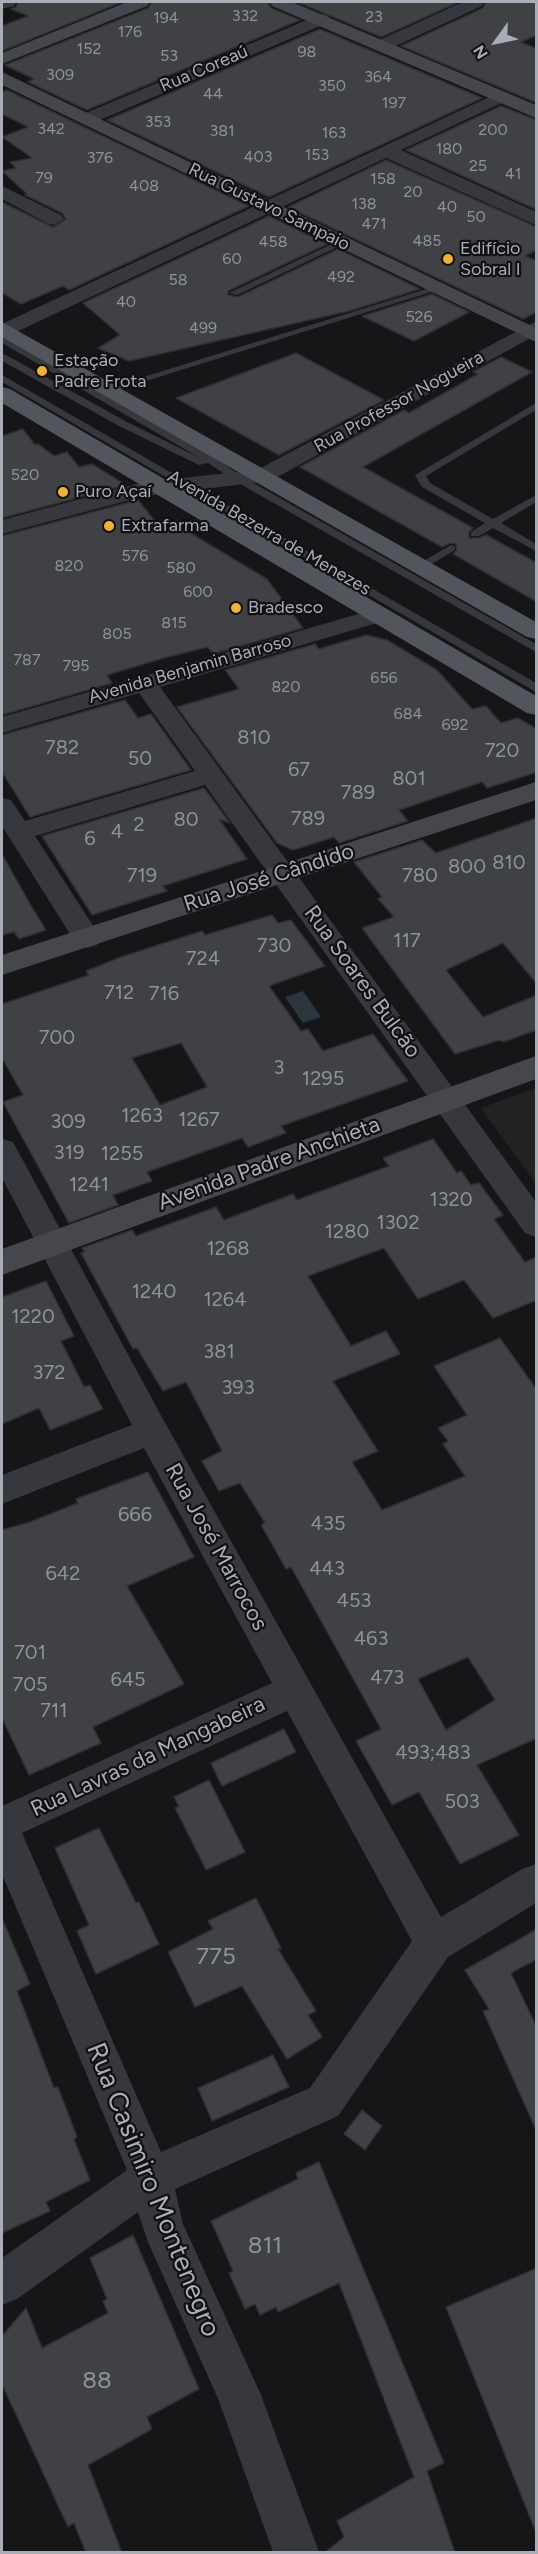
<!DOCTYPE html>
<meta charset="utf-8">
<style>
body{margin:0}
#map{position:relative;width:538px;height:2554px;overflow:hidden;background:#161618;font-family:Figtree,sans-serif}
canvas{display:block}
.frame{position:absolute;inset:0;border:3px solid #a8adb8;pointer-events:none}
.north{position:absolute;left:466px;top:12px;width:60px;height:60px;-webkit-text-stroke:4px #111113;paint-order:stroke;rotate:237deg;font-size:16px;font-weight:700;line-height:24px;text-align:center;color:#a8adb8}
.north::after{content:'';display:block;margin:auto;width:21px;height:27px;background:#a8adb8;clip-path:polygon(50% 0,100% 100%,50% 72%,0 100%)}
</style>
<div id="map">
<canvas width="538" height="2554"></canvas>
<div class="frame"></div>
<div class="north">N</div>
</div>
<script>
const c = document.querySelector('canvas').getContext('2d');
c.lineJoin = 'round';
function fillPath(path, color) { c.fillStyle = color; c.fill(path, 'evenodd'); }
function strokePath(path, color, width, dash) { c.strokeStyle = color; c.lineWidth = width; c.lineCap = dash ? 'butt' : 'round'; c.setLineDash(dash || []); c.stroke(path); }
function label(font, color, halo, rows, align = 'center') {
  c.font = font + ' Figtree,sans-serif'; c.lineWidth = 4.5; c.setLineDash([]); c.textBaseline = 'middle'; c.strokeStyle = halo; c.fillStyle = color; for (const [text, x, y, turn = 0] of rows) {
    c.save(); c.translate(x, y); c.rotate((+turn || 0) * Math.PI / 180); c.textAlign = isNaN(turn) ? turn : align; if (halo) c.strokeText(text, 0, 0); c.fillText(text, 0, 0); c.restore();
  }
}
const built = new Path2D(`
 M536,1088V1184L481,1108Z`);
const water = new Path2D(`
 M303,991L321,1017L303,1023L285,997Z`);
const building = new Path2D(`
 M18,2H122L2,51V26L28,16L11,9L16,7Z
 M152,2H268L271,8L300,20L87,110L28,82L34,79L5,65L148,8Z
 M297,2H459L381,37Z
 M486,2H537V35L521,42L537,49V103L401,46L483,8Z
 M320,29L482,98L269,197L107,120Z
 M7,90L249,206L69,290L63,286L21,304L2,293V202L53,227L66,219L62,213L25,195L27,194L2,171L16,168L10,162L32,158L2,137L28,127L2,114V92Z
 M501,106L537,120V210L406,150Z
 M386,160L537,227V250L525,256L537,261V312L523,319L288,207Z
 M269,216L327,244L228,291V295L238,297L338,249L420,289L349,311L129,361L98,348L120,335L83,303Z
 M432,294L469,312L414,341L362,316Z
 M296,353L384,400L279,455L176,398Z
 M501,357L532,372L363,467L473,528L469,532V538H479L486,535L537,563V602L453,554L457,550L456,544L450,543L442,547L300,467L404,410L409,413L478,374L473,372Z
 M23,429L35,445L38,444L54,456L67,452L79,467L92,464L126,485L2,518V436Z
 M138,500L158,525L178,520L187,531L267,579L303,628L213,654L208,647L164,658L107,675L112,683L2,715V536Z
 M366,635L387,640L437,670L472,709L486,706L501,723L518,718L537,729V772L487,788L482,782L399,810L408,821L339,843L334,837L293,850L277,843L177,707L239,689L225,670L315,644L319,649Z
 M125,700L138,718L151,714L191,770L30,817L2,772V735Z
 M204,788L230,823L219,819L247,859L163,886L167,891L92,915L42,836Z
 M537,818V984L503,943L446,970L483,1017L537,995V1030L503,1042L500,1040L455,1054L362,928L394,917L378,899L382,897L354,862L422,840L436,853Z
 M2,854L30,904L46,930L19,939L14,932L2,935Z
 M272,915L278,923L291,920L325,966L269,986L301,1031L308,1029L323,1051L373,1034L408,1081L281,1126L286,1133L248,1147L242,1138L147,1172L152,1181L113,1195L118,1205L69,1223L3,1102L23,1095L2,1058V1004L89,975L86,971L121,957L202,931L205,935ZM181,1043L207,1087L160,1105L132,1058Z
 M433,1139L457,1173L461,1171L471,1185L479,1183L503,1215L494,1219L525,1262L537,1257V1300L493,1318L464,1280L418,1299L384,1248L308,1276L351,1346L386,1331L400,1354L333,1381L378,1451L352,1462L382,1510L465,1476L443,1444L448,1441L438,1428L467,1415L434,1366L500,1338L537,1390V1738L477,1765L519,1835L460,1864L419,1792L392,1805L356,1741L381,1729L291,1567L286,1569L261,1525L265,1523L240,1483L219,1491L202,1461L222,1451L186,1382L163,1391L137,1348L133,1349L81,1253L85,1252L82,1248L132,1230L136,1236L216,1207L224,1220L293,1194L297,1200L389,1166L383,1158ZM468,1657L495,1700L446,1730L418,1679Z
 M46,1281L74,1336L61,1341L84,1387L90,1385L103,1409L50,1430L39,1408L2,1424V1297Z
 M148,1472L194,1557L127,1586L184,1684L93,1727L101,1743L29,1775L2,1718V1530L30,1522L78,1503L76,1499Z
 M284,1729L296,1752L222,1786L211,1763Z
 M209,1780L245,1852L206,1870L175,1808L179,1807L174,1797Z
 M99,1828L136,1903L139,1902L159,1944L96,1974L77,1931L89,1925L55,1848Z
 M256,1898L281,1948L278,1949L316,2011L308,2015L322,2037L287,2059L242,1986L195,2007L168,1952L213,1929L208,1921Z
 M2,1918L30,1984L17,1991L54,2088L58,2087L77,2137L74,2139L90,2180L46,2202L50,2211L2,2233Z
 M537,1929V1959L511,1973L537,2028V2132L483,2011L489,2009L465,1970Z
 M273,2055L289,2087L212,2121L198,2088Z
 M362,2110L382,2126L365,2150L344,2134Z
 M319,2162L444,2463L427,2471L455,2553H324L344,2537L337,2521L414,2477L339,2283L278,2312L276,2307L260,2315L255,2304L245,2309L229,2273L233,2271L211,2221L298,2179L296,2173Z
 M133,2235L199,2389L147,2417L152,2429L88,2465L122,2553H86L74,2523L68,2527L2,2384V2336L26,2308L42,2348L108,2313L103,2301L107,2299L90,2258Z
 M537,2268V2530H535L446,2307Z`);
const lane = new Path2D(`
 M340,240L348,242L237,295L229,293Z
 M436,286L444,288L114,391L105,389Z
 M2,336L194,444L243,477L536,644V652L235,481L208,463L199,465L119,426L2,361V354L6,355L127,422L200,458L2,343Z
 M2,375L536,683V692L2,382Z
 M536,403V410L426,476L430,483L493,519L536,495V502L501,523L536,544V551L493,528L479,536H471V532L485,523L422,487L415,475Z
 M451,545L455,546V550L425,568L421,569L415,566Z`);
const street = new Path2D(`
 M2,2H16L14,6L2,9Z
 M463,2H484L482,6L387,50H375L372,46L375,42Z
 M321,14L327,15L330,19L327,23L93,123L87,124L78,119L81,115Z
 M500,92L506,93L509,97L506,101L401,150L536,212V225L386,158L12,334L2,335V324Z
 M2,186L61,215L64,219L54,225L47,223L2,199Z
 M536,321V335L270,481L145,496L2,534V520L144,482L257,470Z
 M379,608L387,610L391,615L387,620L160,687L536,1202V1237L525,1233L205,785L35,836L101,938L97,945L87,948L77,945L2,826V798L11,800L25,821L195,771L139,693L2,733V717Z
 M2,1139L13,1142L164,1421L441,1917L522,1869L536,1864V1903L448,1957L338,2116L175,2189L183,2224L261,2395L319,2552H273L219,2401L148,2242L138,2212L17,2299L2,2305V2258L127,2170L2,1874V1806L272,1683L144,1448L2,1504V1475L132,1425L2,1178ZM287,1711L412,1941L310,2088L161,2152L22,1833Z`);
const secondary = new Path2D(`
 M127,2H150L147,6L2,64V53Z
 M270,2H292L536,105V118L272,6Z
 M2,72L536,328V342L2,85Z
 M536,782V800L2,975V955Z
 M536,1056V1079L2,1275V1249Z`);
const primary = new Path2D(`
 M2,322L536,622V639L527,637L2,337Z
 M2,387L10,389L536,696V715L527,713L2,403Z`);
const markers = [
 [448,259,6,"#f2b134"],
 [42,371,6,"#f2b134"],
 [63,492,6,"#f2b134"],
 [109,526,6,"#f2b134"],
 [236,608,6,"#f2b134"]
];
const farNumbernames = [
 ["332",245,16],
 ["23",374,17],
 ["194",166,18],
 ["176",130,32],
 ["152",89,49],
 ["98",307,52],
 ["53",169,56],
 ["309",60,75],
 ["364",378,77],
 ["350",332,86],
 ["44",213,94],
 ["197",394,103],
 ["353",158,122],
 ["342",51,129],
 ["200",493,130],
 ["381",222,131],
 ["163",334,133],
 ["180",449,149],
 ["153",317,155],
 ["403",258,157],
 ["376",100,158],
 ["25",478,166],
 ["41",513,174],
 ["79",44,178],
 ["158",383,179],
 ["408",144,186],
 ["20",413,192],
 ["138",364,204],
 ["40",447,207],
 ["50",476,217],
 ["471",374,224],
 ["485",427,241],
 ["458",273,242],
 ["60",232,259],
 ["492",341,277],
 ["58",178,280],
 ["40",126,302],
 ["526",419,317],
 ["499",203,328],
 ["520",25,475],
 ["576",135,556],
 ["820",69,566],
 ["580",181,568],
 ["600",198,592],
 ["815",174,623],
 ["805",117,634],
 ["787",27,660],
 ["795",76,666],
 ["656",384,678],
 ["820",286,687],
 ["684",408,714],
 ["692",455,725]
];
const farStreetnames = [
 ["Rua Coreaú",204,69,-23],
 ["Rua Gustavo Sampaio",269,207,26],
 ["Rua Professor Nogueira",399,402,-29],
 ["Avenida Bezerra de Menezes",269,533,30],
 ["Avenida Benjamin Barroso",190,669,-16]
];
const farPoinames = [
 ["Edifício",460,249],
 ["Sobral I",460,270],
 ["Estação",54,361],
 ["Padre Frota",54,382],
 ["Puro Açaí",75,492],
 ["Extrafarma",121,526],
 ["Bradesco",248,608]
];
const numberNames = [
 ["810",254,738],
 ["782",62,748],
 ["720",502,751],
 ["50",140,759],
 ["67",299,770],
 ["801",409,779],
 ["789",358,793],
 ["789",308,819],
 ["80",186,820],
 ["2",139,825],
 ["4",117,832],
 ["6",90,839],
 ["810",509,863],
 ["800",467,867],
 ["719",142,876],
 ["780",420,876],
 ["117",407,941],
 ["730",274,946],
 ["724",203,959],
 ["712",119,993],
 ["716",164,994],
 ["700",57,1038],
 ["3",279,1068],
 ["1295",323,1079],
 ["1263",142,1116],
 ["1267",199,1120],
 ["309",68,1122],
 ["319",69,1153],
 ["1255",122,1154],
 ["1241",89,1185],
 ["1320",451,1200],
 ["1302",398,1223],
 ["1280",347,1232],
 ["1268",228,1249],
 ["1240",154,1292],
 ["1264",225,1300],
 ["1220",33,1317],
 ["381",219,1352],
 ["372",49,1373],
 ["393",238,1388],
 ["666",135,1515],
 ["435",328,1524],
 ["443",327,1569],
 ["642",63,1574],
 ["453",354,1601],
 ["463",371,1639],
 ["701",30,1653],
 ["473",387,1678],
 ["645",128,1680],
 ["705",30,1685],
 ["711",54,1711],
 ["493;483",433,1753],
 ["503",462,1802]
];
const streetNames = [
 ["Rua José Cândido",269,878,-18],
 ["Rua Soares Bulcão",362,982,54],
 ["Avenida Padre Anchieta",269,1164,-20],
 ["Rua José Marrocos",216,1547,61],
 ["Rua Lavras da Mangabeira",148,1757,-25]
];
const nearNumbernames = [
 ["775",216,1957],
 ["811",265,2246],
 ["88",97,2381]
];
const nearStreetnames = [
 ["Rua Casimiro Montenegro",153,2190,68]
];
fillPath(built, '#222225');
fillPath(water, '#2c353c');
fillPath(building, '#404145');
strokePath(building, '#303034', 1.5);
fillPath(lane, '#37383d');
fillPath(street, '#37383d');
fillPath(secondary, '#45474d');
fillPath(primary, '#53555c');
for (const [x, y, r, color] of markers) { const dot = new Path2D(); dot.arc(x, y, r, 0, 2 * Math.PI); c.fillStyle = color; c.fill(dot); strokePath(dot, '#111113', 2); }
label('16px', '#8e929b', null, farNumbernames);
label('18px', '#a8adb8', '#111113', farStreetnames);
label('18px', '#a8adb8', '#111113', farPoinames, 'left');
label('20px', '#8e929b', null, numberNames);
label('22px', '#a8adb8', '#111113', streetNames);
label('24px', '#8e929b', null, nearNumbernames);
label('27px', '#a8adb8', '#111113', nearStreetnames);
</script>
